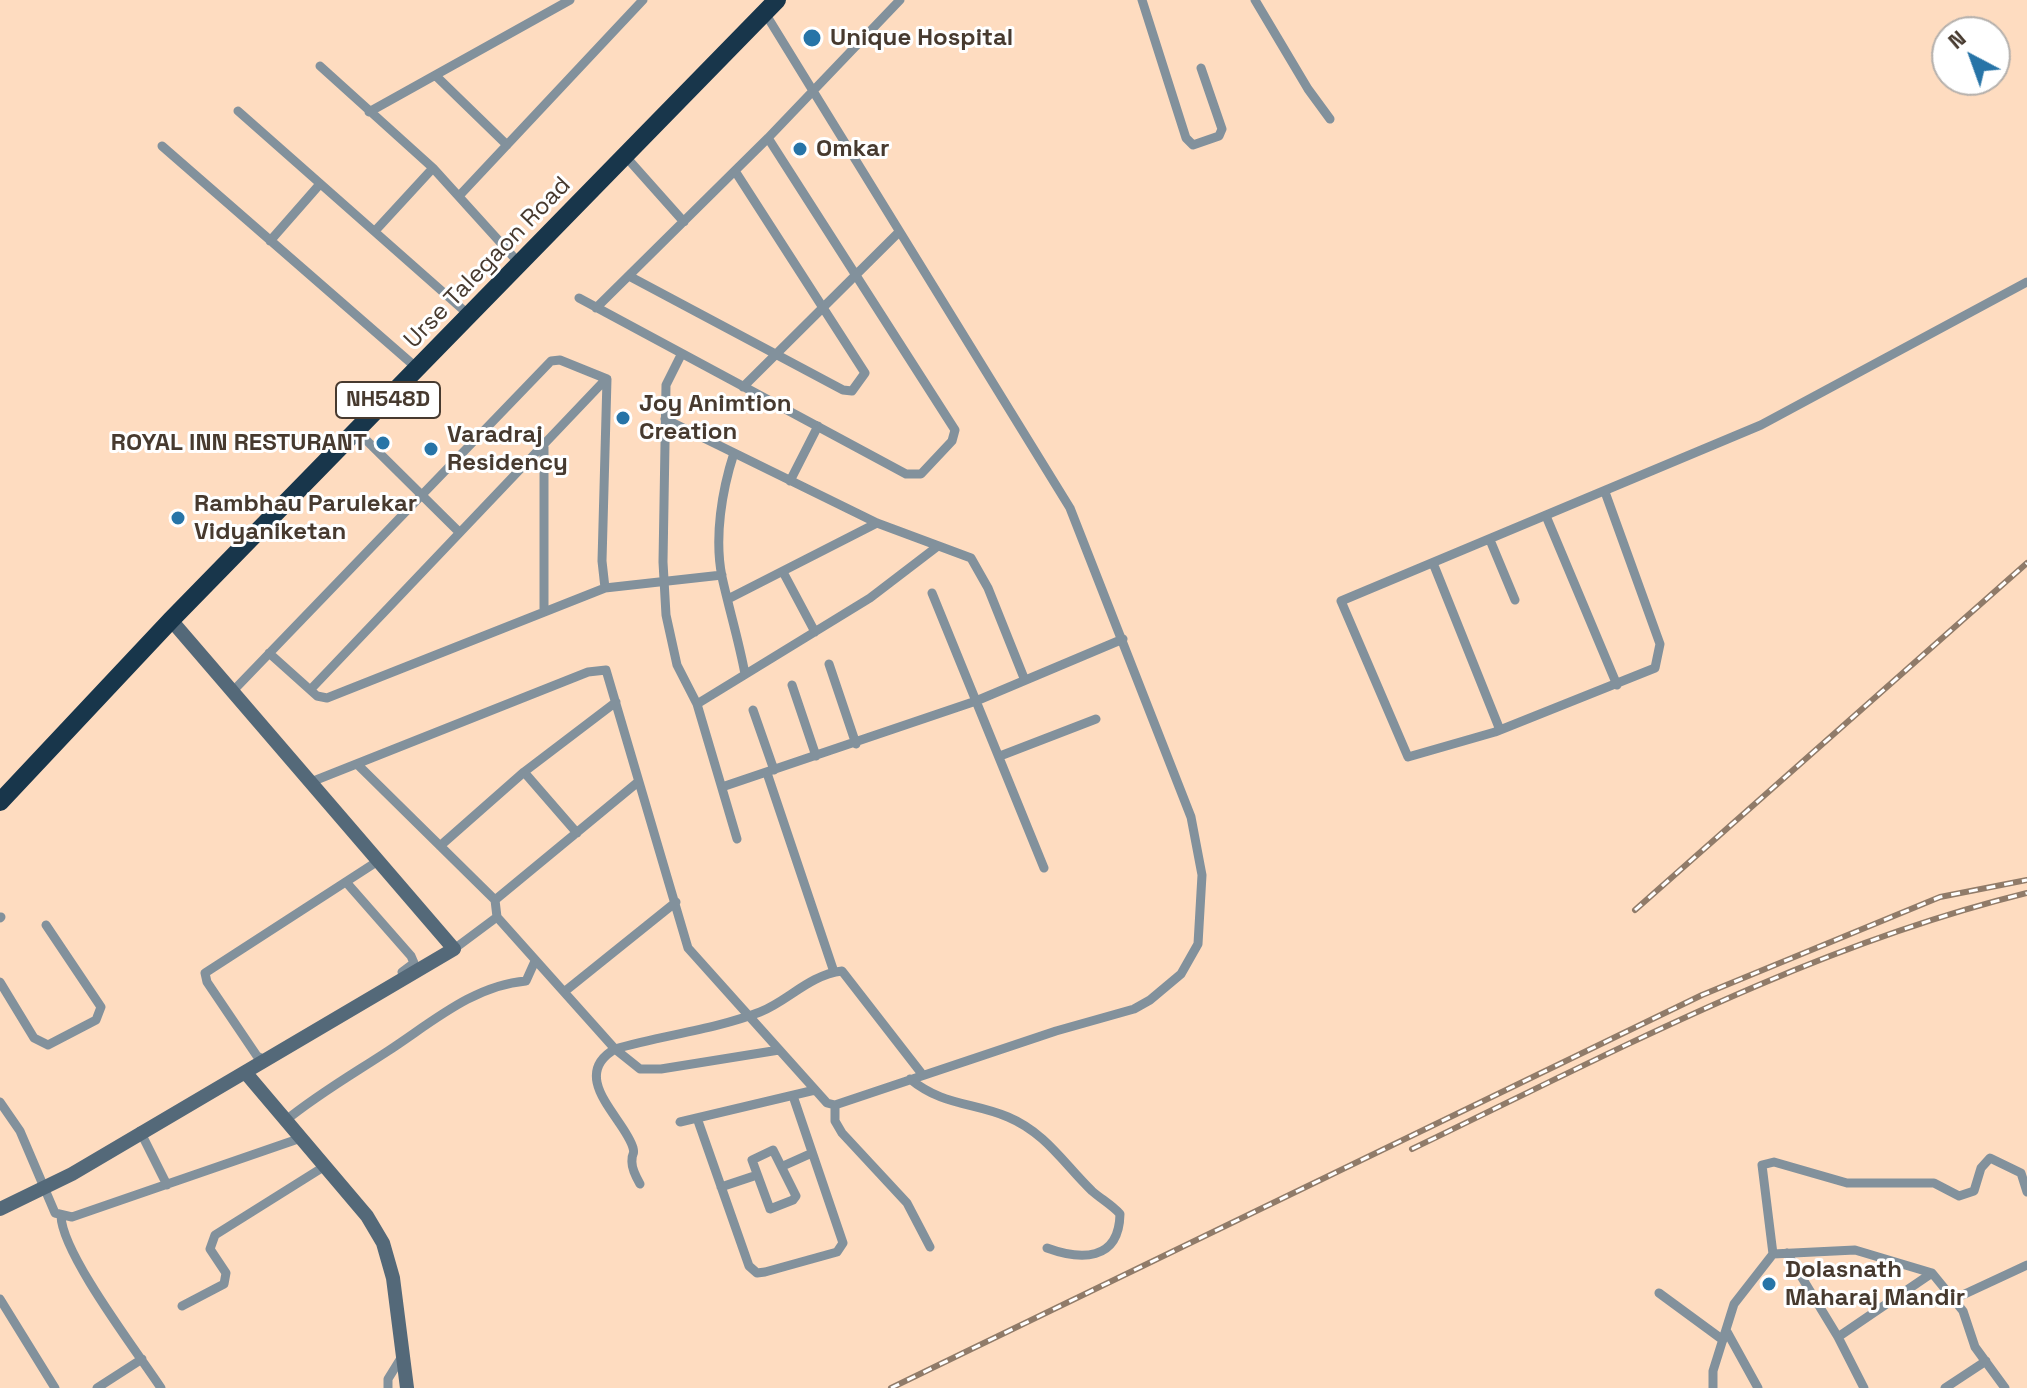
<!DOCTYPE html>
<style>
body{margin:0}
#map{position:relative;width:2027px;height:1388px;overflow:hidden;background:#fedcc0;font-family:"Space Grotesk",sans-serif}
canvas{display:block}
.north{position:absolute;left:1931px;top:16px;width:80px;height:80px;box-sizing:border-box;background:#fff;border:2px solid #b5b0ac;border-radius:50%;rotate:319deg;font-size:22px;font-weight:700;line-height:32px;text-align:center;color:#473a2f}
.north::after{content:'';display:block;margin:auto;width:28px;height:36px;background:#2774a7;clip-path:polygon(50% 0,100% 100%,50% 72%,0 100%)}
</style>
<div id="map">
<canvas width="2027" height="1388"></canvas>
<div class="north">N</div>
</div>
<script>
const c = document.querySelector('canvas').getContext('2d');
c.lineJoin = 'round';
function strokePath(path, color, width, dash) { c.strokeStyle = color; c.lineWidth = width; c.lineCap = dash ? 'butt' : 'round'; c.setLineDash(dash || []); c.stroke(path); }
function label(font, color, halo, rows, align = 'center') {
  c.font = font + ' "Space Grotesk",sans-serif'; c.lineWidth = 6; c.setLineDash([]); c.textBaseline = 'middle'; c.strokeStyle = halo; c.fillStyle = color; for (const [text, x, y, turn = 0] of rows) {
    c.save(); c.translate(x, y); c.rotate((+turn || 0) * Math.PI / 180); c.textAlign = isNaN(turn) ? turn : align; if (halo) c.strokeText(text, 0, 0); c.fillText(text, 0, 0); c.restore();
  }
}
const street = new Path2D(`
 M1142,0L1186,138L1193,145L1219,136L1222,129L1201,68
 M1255,0L1308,89L1330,119
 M320,66L433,168L519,263
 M436,76L507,145
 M238,111L469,315
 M369,112L570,0
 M162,146L418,369
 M627,158L684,222
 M459,196L643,0
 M375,231L433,168
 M270,241L320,184
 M629,276L843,390L852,391L865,373L735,171
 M579,298L906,474H921L952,441L955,430L768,138
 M596,308L768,138L900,0
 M681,355L666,385L663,562L666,615L677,665L697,704L737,839
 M743,387L898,233
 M665,419L877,523L971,558L988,588L1024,678
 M357,431L459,532
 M734,453C722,490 714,537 722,577C729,609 739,641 745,674
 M790,481L818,426
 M1605,492L1660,644L1655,668L1495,732L1408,757L1341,601L1761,425L2027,282
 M1546,516L1617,685
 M1490,540L1515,600
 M1433,563L1500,730
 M783,572L815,632
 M932,593L1044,868
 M728,599L877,523
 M544,612V447
 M269,653L317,696L327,698L605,588L722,575
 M829,664L856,744
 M792,685L816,756
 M311,689L606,379
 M231,693L551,361L560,360L607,379L602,561L605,588
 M697,704L870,598L938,546
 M753,710L774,770
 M1000,756L1096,719
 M357,764L495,900L497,917L615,1049L640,1069H661L779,1050
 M524,772L577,833
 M767,773L834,972
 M311,782L588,672L606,670L688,948L827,1103L835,1105L1056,1031L1134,1009L1150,1000L1181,974L1198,944L1202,875L1191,817L1070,508L765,13
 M722,787L976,701L1123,639
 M440,846L524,772L616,702
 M346,882L411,956L414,963L402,972
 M495,900L638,782
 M0,918L1,917
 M454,949L497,917
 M0,982L34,1038L48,1045L96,1020L101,1007L46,925
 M564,992L676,902
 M265,1060L257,1056L207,982L205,973L378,861
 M910,1079C943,1106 972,1102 1008,1117C1046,1133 1064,1164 1092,1191C1101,1199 1112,1205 1120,1214C1119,1262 1080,1260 1047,1248
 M0,1102L20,1131L55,1213L72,1217L301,1138
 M835,1105V1121L842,1133L907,1203L930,1247
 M697,1118L749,1266L757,1273L765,1272L837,1252L843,1243L793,1096
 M285,1121C318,1094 353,1074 388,1051C431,1023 474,985 526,981L535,961
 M680,1122L815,1090
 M140,1131L167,1185
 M773,1150L796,1196L793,1200L770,1209L752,1160Z
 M783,1166L812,1153
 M640,1184C636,1177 631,1168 632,1160C632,1152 635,1155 633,1148C626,1120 567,1077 615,1049C663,1035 713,1030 760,1012C788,1001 809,975 842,971L922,1074
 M721,1187L757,1175
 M61,1216C62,1254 138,1353 161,1388
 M1787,1253L1838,1337L1864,1388
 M1773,1254L1762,1165L1774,1162L1847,1183H1934L1959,1196L1974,1191L1981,1168L1990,1158L2021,1173L2027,1192
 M1659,1293L1723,1340
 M0,1299L55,1388
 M1954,1299L2027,1265
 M182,1306L224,1284L226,1273L210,1249L215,1235L325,1166
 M1726,1330L1758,1388
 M1838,1337L1932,1273
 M97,1388L142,1359
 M388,1388V1379L401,1358
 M1713,1388V1371L1734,1304L1773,1254L1855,1250L1932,1273L1963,1311L1975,1347L2005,1388
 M1945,1388L1986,1361`);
const secondary = new Path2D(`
 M245,1072L367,1216L383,1243L393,1278L407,1388
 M0,1209L72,1174L454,949L171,620`);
const highway = new Path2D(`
 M0,802L171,620L777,0`);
const rail = new Path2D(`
 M1635,910L2027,563
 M1412,1149C1611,1053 1811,946 2027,893
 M891,1388L1702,995L1940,897L2027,880`);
const markers = [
 [812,38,10,"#2774a7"],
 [800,149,8,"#2774a7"],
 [623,418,8,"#2774a7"],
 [383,443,8,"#2774a7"],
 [431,449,8,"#2774a7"],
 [178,518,8,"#2774a7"],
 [1769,1284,8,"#2774a7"]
];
const shields = [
 [388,400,104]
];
const shieldNames = [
 ["NH548D",388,400]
];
const poiNames = [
 ["Unique Hospital",830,38],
 ["Omkar",816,149],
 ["Joy Animtion",639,404],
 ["Creation",639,432],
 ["Varadraj",447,435],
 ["Residency",447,463],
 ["ROYAL INN RESTURANT",367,443,"right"],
 ["Rambhau Parulekar",194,504],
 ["Vidyaniketan",194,532],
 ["Dolasnath",1785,1270],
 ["Maharaj Mandir",1785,1298]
];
const streetNames = [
 ["Urse Talegaon Road",488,263,-46]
];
strokePath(street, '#82919c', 9);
strokePath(secondary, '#546979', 14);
strokePath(highway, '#18364b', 18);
strokePath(rail, '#907b69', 6);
strokePath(rail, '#fff', 3, [9]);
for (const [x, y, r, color] of markers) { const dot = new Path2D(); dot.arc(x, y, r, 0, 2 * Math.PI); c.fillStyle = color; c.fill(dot); strokePath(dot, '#fff', 3); }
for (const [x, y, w] of shields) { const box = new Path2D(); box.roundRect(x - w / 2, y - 18, w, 36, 6); c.fillStyle = '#fff'; c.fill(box); strokePath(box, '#473a2f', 2); }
label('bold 22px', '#473a2f', null, shieldNames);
label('bold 24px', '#473a2f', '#fff', poiNames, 'left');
label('24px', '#473a2f', '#fff', streetNames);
</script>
